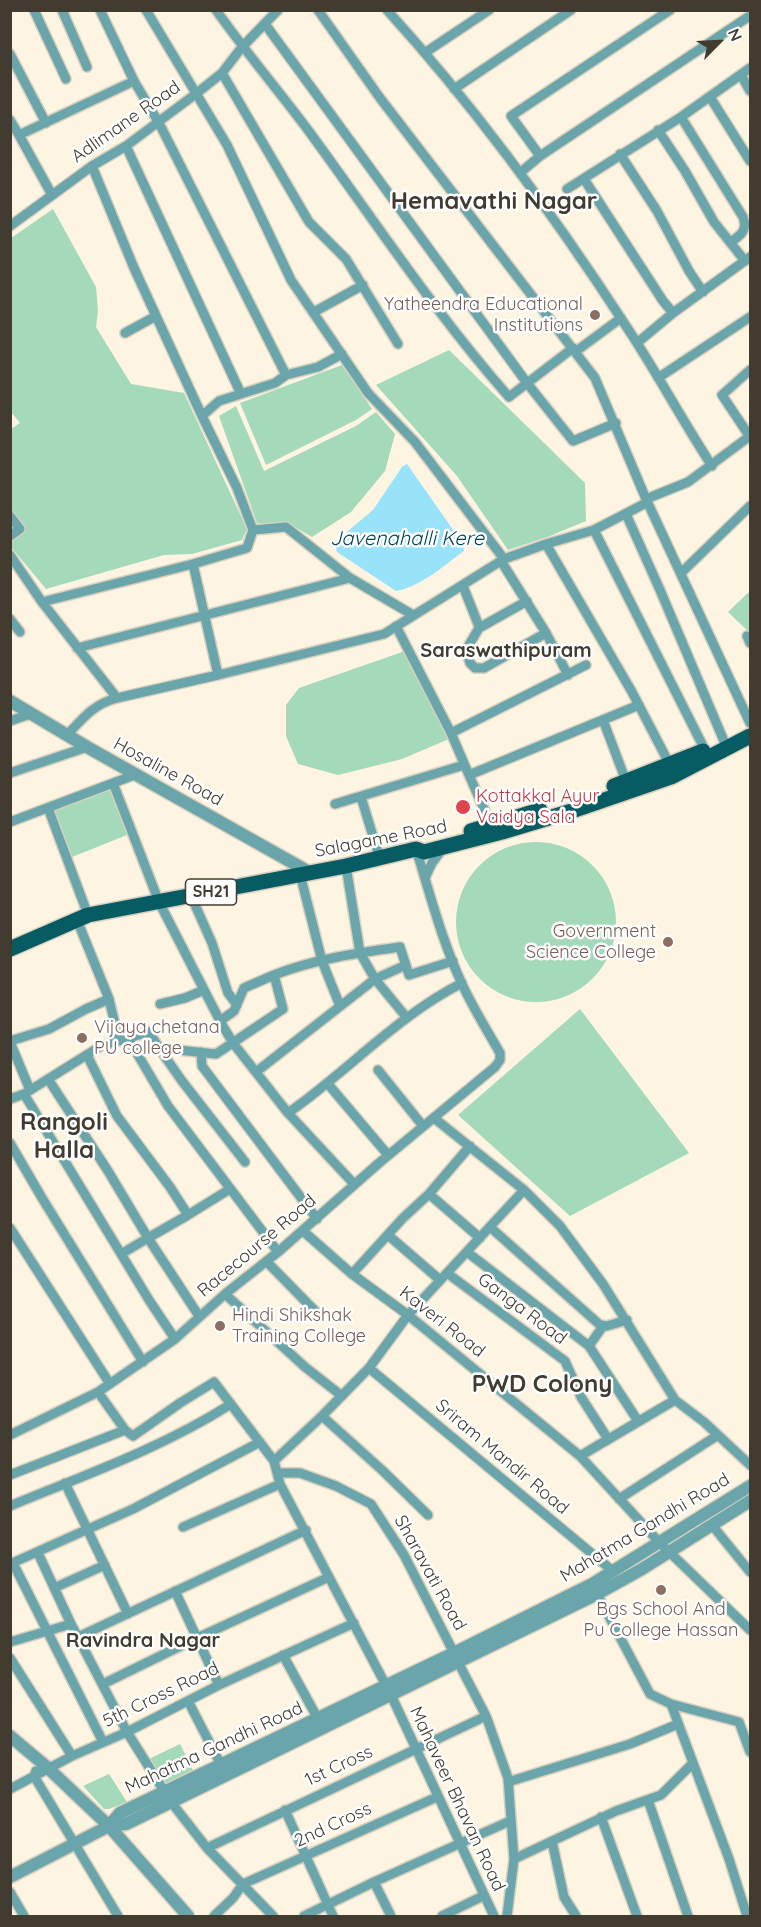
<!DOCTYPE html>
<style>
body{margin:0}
#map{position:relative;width:761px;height:1927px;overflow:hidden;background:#fdf4e1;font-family:Quicksand,sans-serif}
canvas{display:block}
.frame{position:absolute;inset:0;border:12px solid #423c30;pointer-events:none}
.north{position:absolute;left:689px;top:12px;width:60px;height:60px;-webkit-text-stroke:4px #fff;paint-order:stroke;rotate:66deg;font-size:16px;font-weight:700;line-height:24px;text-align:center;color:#423c30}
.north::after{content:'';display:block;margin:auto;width:21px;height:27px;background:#423c30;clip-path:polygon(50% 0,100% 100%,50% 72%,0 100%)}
</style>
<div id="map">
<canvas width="761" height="1927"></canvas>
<div class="frame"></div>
<div class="north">N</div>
</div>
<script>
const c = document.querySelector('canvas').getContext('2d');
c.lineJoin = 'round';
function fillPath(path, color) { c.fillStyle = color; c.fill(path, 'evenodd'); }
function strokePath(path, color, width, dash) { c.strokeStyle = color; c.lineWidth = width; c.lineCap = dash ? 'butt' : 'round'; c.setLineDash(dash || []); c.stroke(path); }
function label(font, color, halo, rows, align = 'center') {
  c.font = font + ' Quicksand,sans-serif'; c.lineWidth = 5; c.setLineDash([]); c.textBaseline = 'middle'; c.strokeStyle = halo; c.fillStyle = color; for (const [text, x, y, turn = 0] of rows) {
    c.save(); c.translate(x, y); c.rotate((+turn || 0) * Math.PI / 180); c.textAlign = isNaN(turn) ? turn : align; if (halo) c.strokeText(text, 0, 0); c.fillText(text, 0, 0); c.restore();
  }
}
const green = new Path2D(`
 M53,209L96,287L98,311L96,327L131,384L184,393L247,529L242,540L192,554L164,555L46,589L11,547V539L21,524L11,511V429L20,423L11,412V238Z
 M449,350L585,483L586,521L550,536L508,550L457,476L376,385Z
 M342,365L372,409L356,420L266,465L240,403Z
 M236,406L264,471L356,426L376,412L395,434L385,471L351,512L312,537L288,523H257L219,416Z
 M750,591V633L728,612Z
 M405,651L449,739L402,759L338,775L298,764L286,736V705L299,688Z
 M110,790L127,835L72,857L54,811Z
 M456 922a80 80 0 1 1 160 0a80 80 0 1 1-160 0Z
 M580,1009L689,1153L570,1216L458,1115Z
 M180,1744L194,1772L165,1785L149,1759Z
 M109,1774L127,1802L109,1809H104L83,1786Z`);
const water = new Path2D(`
 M407,464L463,544L464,551C443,566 422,586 396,591L337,552L335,542L373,510L402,467Z`);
const minor = new Path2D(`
 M34,10L66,79
 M62,10L87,67
 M146,10L227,145L291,280L368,393L415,442L504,559L546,544L632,692L670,765
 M216,10C245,51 278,90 308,130C374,220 435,313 509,397L573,348
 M318,10L380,98L595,378L646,499L750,723
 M387,10C476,108 554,215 626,326C656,371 682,420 712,466
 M265,24L527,383L573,441L616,423
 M426,52L489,10
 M10,54L46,123
 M222,73L309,222L346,259L398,344
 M741,75L750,91
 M454,89L571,10
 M710,97L750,161
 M681,117L743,217C748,230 741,235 731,242
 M10,120L19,135L134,81
 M658,130L685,171L714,222L745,261
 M19,135L52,195
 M126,146L241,394
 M620,154L657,211L689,271L703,292
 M540,156L511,116L670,10
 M92,166L134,268L202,416
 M521,172L540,156L748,17
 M584,179L663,301L673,313
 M567,189L681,117L750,68
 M10,226L92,166L126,146L197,93L222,73L242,47L278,10
 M314,312L363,285
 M125,333L156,316
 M637,343L673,313L750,257
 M575,352L621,318
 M286,375L318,367L342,354
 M658,378L750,317
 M750,437L722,395L750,370
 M646,499L688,482L750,436
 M648,502L594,530L705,750
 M626,514L660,590L724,741
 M10,516L20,529L10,536
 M253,530L286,527L350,578
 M546,544L594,530
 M10,555L42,602L117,698C94,704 84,717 68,734
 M501,561L546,633L568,675
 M193,564L218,675L384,634L504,559
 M681,573L750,506
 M463,586L478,624L479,628L466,650L470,663L475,668H484L546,633
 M42,602L193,564L247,548L253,530L237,488L202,416L219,401L275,383L286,375L159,123L134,81L100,10
 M10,619L20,632
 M396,626L451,733L469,775
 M479,628L527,601
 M747,636L750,643
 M77,648L350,578L413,615
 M117,698L218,675
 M603,720L626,781
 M10,721L30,714
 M451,733L586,665
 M10,773L87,747
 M113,783L159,902L220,1021L233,1043L288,1113C347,1072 397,1016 462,983
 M361,797L380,859
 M335,804L464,765
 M48,808L88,915
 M10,822L137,774
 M492,827L469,775L639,705
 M346,866L360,953L375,979L407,1018
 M300,874L322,961L340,1006
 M425,878L432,863L443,848
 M191,896L212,943L228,993L237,1005
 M77,920L109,999
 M160,1004L185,998L204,990
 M220,1021L234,1011L244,988L274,975
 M128,1038L168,1106L278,1252
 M10,1041L49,1029L86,1009L109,999L119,1041
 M10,1042L30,1090
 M159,1048L182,1081L245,1162
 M201,1052L202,1066L317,1219
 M87,1055L117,1116L170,1187L188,1215L230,1189
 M378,1070L423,1126
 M256,1072L375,979L406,965
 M48,1079L108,1171L148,1238L121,1254
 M328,1084L388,1155
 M24,1094L149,1300L175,1339
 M10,1099L24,1094L101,1046L149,1032L159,1048L216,1054L283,1009L274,975C315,959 357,953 400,947L409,975L453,961
 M288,1113L354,1184
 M434,1118L524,1190L560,1226L603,1284L675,1400L704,1422L750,1465
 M10,1143L42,1198L143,1362
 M429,1194L480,1238
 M188,1215L148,1238L199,1316
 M490,1227L600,1325L607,1326L627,1320
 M10,1228L110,1384
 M303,1231L352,1274L408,1315L580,1456L660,1543L750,1630
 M388,1235L440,1280
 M467,1252L589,1346L638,1421
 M267,1262L318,1314
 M447,1273L565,1361L581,1397L608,1439
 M352,1274L403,1218L429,1194L470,1146
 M225,1294L305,1367L342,1396
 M589,1346L603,1326
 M369,1368L614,1572
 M98,1392L125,1430L133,1436L180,1403L214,1382L274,1461L280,1484L391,1695L494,1916
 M322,1416L383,1471L428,1515
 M10,1435L98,1392L175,1339L225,1294L278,1252L379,1163L495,1067L500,1060V1053C487,1030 473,1008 462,984C442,941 430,894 416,849
 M580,1456L675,1400
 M274,1461L322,1416L369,1368L408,1315L524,1190
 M277,1473H300L336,1486L371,1504L404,1555L454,1653
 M10,1475L125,1430
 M65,1483L128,1614
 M619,1499L718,1435
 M10,1506C85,1475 162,1448 231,1404
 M712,1525L750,1572
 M183,1527L280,1484
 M38,1553L71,1624
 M13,1563L103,1742
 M10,1564L133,1509L260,1442
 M54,1588L105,1565
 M595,1590L650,1694L671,1704L729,1859L747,1916
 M175,1591L219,1685
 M78,1637L306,1530
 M10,1642L71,1624L127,1732L164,1791
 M283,1655L318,1719
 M10,1658L72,1756
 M458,1662L486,1716L508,1778L514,1859L507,1916
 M103,1684L197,1638L329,1577
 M188,1701L221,1765
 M671,1704L739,1722L750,1752
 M36,1771L34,1776L118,1916
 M508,1782L630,1744L678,1724
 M10,1789L72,1756L127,1732L219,1685L354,1623
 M648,1800L688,1916
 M171,1802L207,1848L273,1916
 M285,1810L333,1916
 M601,1817L637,1916
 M552,1841L564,1897L576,1916
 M207,1848L486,1716
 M514,1859L616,1811L661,1795L693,1763
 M374,1882L391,1916
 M10,1892L24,1916
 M214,1916L233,1898L243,1884L437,1797
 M304,1916L374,1882L510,1821
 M442,1916L483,1896`);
const tertiary = new Path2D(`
 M10,701L87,747L309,872
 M10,1736L48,1768L109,1826L188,1916
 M109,1826L126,1824L597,1594L642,1569L750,1501
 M10,1877L109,1826L120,1813L454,1653L592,1584L750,1486`);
const primary = new Path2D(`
 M614,786L703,751
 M471,831L540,810
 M10,949L88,915L346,866L416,849L424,852L502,832L572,811L671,777L750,736`);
const markers = [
 [595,315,6,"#8d6e63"],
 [463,807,8,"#e0444e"],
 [668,942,6,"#8d6e63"],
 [82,1038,6,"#8d6e63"],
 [220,1326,6,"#8d6e63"],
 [661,1590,6,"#8d6e63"]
];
const shields = [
 [211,892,51]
];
const shieldNames = [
 ["SH21",211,892]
];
const streetNames = [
 ["Adlimane Road",126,122,-35],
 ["Hosaline Road",168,772,29],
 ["Salagame Road",381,839,-11],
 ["Racecourse Road",257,1246,-40],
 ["Ganga Road",522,1309,37],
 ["Kaveri Road",442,1322,38],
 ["Sriram Mandir Road",502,1457,40],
 ["Mahatma Gandhi Road",645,1528,-31],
 ["Sharavati Road",430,1573,61],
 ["5th Cross Road",161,1695,-26],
 ["Mahatma Gandhi Road",214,1748,-25],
 ["1st Cross",339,1766,-25],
 ["Mahaveer Bhavan Road",457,1799,65],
 ["2nd Cross",333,1825,-25]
];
const educationNames = [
 ["Yatheendra Educational",583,305],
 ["Institutions",583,326],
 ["Government",656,932],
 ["Science College",656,953],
 ["Vijaya chetana",94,1028,"left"],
 ["PU college",94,1049,"left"],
 ["Hindi Shikshak",232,1316,"left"],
 ["Training College",232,1337,"left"],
 ["Bgs School And",661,1610,"center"],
 ["Pu College Hassan",661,1631,"center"]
];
const healthNames = [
 ["Kottakkal Ayur",476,797],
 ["Vaidya Sala",476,818]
];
const waterNames = [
 ["Javenahalli Kere",407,539]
];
const neighbourhoodNames = [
 ["Saraswathipuram",506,651],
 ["Ravindra Nagar",143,1641]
];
const districtNames = [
 ["Hemavathi Nagar",494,202],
 ["Rangoli",64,1123],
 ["Halla",64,1151],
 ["PWD Colony",542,1385]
];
fillPath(green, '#a4d9ba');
fillPath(water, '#98e2fa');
strokePath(minor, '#d8cfbe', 12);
strokePath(tertiary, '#d8cfbe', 15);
strokePath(primary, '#d8cfbe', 18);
strokePath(minor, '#69a5ab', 9);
strokePath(tertiary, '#69a5ab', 12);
strokePath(primary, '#075b62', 15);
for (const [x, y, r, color] of markers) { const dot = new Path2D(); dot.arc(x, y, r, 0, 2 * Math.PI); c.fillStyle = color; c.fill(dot); strokePath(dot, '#fff', 2); }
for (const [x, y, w] of shields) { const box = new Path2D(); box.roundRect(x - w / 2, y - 13, w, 26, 4.5); c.fillStyle = '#fff'; c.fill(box); strokePath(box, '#423c30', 1.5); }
label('bold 16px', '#423c30', null, shieldNames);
label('18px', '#423c30', '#fff', streetNames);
label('18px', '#785e54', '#fff', educationNames, 'right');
label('18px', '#be3a42', '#fff', healthNames, 'left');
label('italic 20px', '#024757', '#fff', waterNames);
label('bold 20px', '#423c30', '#fff', neighbourhoodNames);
label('bold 24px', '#423c30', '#fff', districtNames);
</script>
